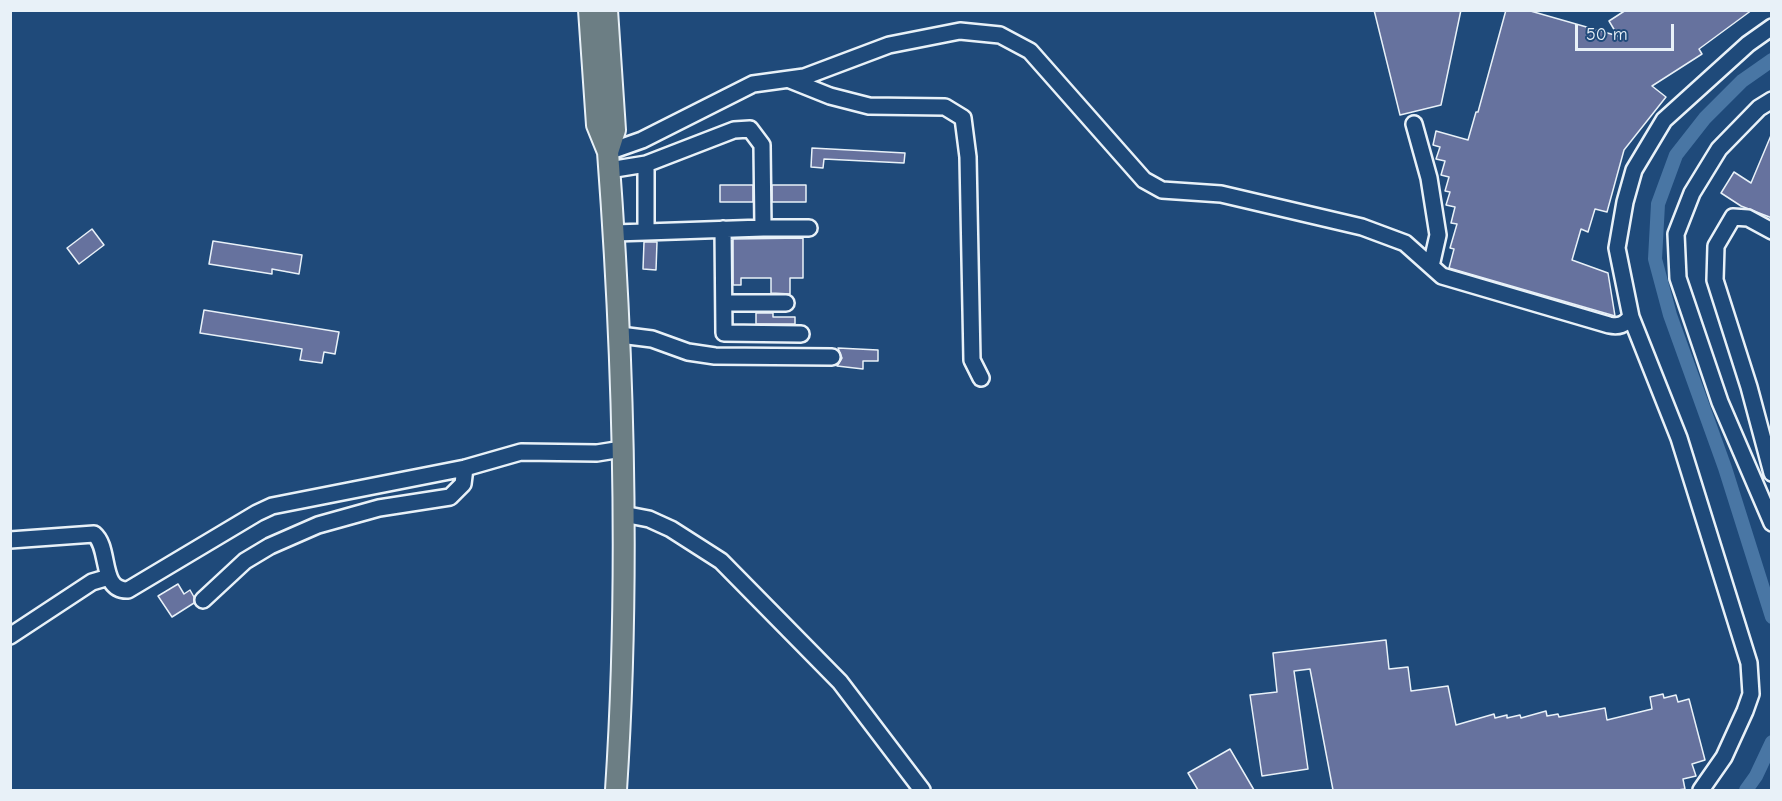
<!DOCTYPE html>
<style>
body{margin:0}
#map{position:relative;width:1782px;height:801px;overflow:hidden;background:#1f4a7a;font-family:"Comic Neue",sans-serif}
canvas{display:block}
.frame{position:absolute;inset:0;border:12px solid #e8f1f8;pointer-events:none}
.scale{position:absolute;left:1575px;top:24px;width:99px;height:27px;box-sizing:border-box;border:3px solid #e8f1f8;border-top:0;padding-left:8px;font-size:18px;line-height:21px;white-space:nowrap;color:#e8f1f8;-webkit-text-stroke:4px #1f4a7a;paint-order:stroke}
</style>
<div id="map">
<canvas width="1782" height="801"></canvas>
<div class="frame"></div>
<div class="scale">50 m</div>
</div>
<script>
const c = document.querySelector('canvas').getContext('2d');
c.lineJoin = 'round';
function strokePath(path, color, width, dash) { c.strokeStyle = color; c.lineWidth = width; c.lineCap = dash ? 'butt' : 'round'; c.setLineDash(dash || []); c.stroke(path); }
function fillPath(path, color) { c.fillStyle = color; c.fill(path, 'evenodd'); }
const canal = new Path2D(`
 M1772,60L1742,81L1705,118L1676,155L1658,204L1655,259L1670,315L1725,468L1772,617
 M1746,790L1756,776L1772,742`);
const building = new Path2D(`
 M1374,10H1461L1441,105L1400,115Z
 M1506,10H1527L1618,36L1609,21L1626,10H1752L1699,49L1702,54L1652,86L1666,97L1624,150L1607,212L1595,209L1588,232L1581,229L1572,260L1608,273L1615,316L1449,268L1454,249L1450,248L1457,224L1451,223L1455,207L1446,205L1450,192L1445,191L1449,177L1441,175L1445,161L1436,159L1440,147L1433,145L1436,131L1468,140L1476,112H1478Z
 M1772,133V218L1741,206L1721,193L1734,172L1751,183Z
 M812,148L905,153L904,163L824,159L823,168L811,167Z
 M720,185H753V202H720Z
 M772,185H806V202H772Z
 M92,229L104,245L79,264L67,248Z
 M803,238V278H790V294L771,293V278H741V285H733V239Z
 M213,241L302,255L299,274L272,269V274L209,264Z
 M644,242H657L656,270L643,269Z
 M204,310L339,332L335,354L324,352L322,363L300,360L302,349L200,333Z
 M756,313H773V317H795V324H756Z
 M838,348L878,350V361H863V369L837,366L842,358Z
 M178,584L184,594L190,590L194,597V603L172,617L158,596Z
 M1386,640L1389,669L1408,667L1411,691L1448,686L1456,725L1494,714L1495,718L1507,715V718L1520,715L1521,718L1546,711L1547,716L1558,714L1559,717L1605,708L1607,720L1652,709L1650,697L1663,694L1664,698L1676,695L1678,702L1689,699L1705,760L1692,764L1696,776L1683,779L1685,789L1678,790H1333L1310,669L1294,671L1308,769L1262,776L1250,695L1277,692L1273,653Z
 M1230,749L1254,790H1198L1188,773Z`);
const minor = new Path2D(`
 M790,80L830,96L869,106L945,107L963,118L968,157L972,360L981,378
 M1772,100L1759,108L1719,149L1692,193L1676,234L1678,278L1720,402L1772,523
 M1414,124L1429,178L1438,235L1431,266
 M608,152L642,140L753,84L804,77L889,45L960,31L1000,35L1030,51L1144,180L1162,190L1221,194L1362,227L1405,243L1442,276L1609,325C1619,327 1624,325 1631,317L1679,438L1749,663L1751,694L1745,711L1724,757L1701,790
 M609,170L646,164
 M763,228H809
 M723,229L724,333L801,334
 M1772,231L1748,218L1733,217L1716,246L1715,280L1749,387L1772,473
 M614,233L646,232V164L734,130L750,129L762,145L763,228L646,232
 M724,303H786
 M1631,317L1617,248L1625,202L1634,170L1664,120L1748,44L1772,27
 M620,335L652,339L688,352L715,356L832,357
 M623,514L649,519L671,529L721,561L840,682L922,790
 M10,540L94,534C111,548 99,591 128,590L257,513L272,506L465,468L521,452L597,453L622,449
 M203,600L245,561L270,546L318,525L379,508L450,497L463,484L465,468
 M10,636L92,582L109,577`);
const major = new Path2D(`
 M589,10L597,125L608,152C624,364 630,578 616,790
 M607,10L615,130L608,152`);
strokePath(canal, '#4976a4', 14);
fillPath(building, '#66729e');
strokePath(building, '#e8f1f8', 1.5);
strokePath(minor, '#e8f1f8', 20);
strokePath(major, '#e8f1f8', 24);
strokePath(minor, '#1f4a7a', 15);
strokePath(major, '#6c7e84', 20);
</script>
